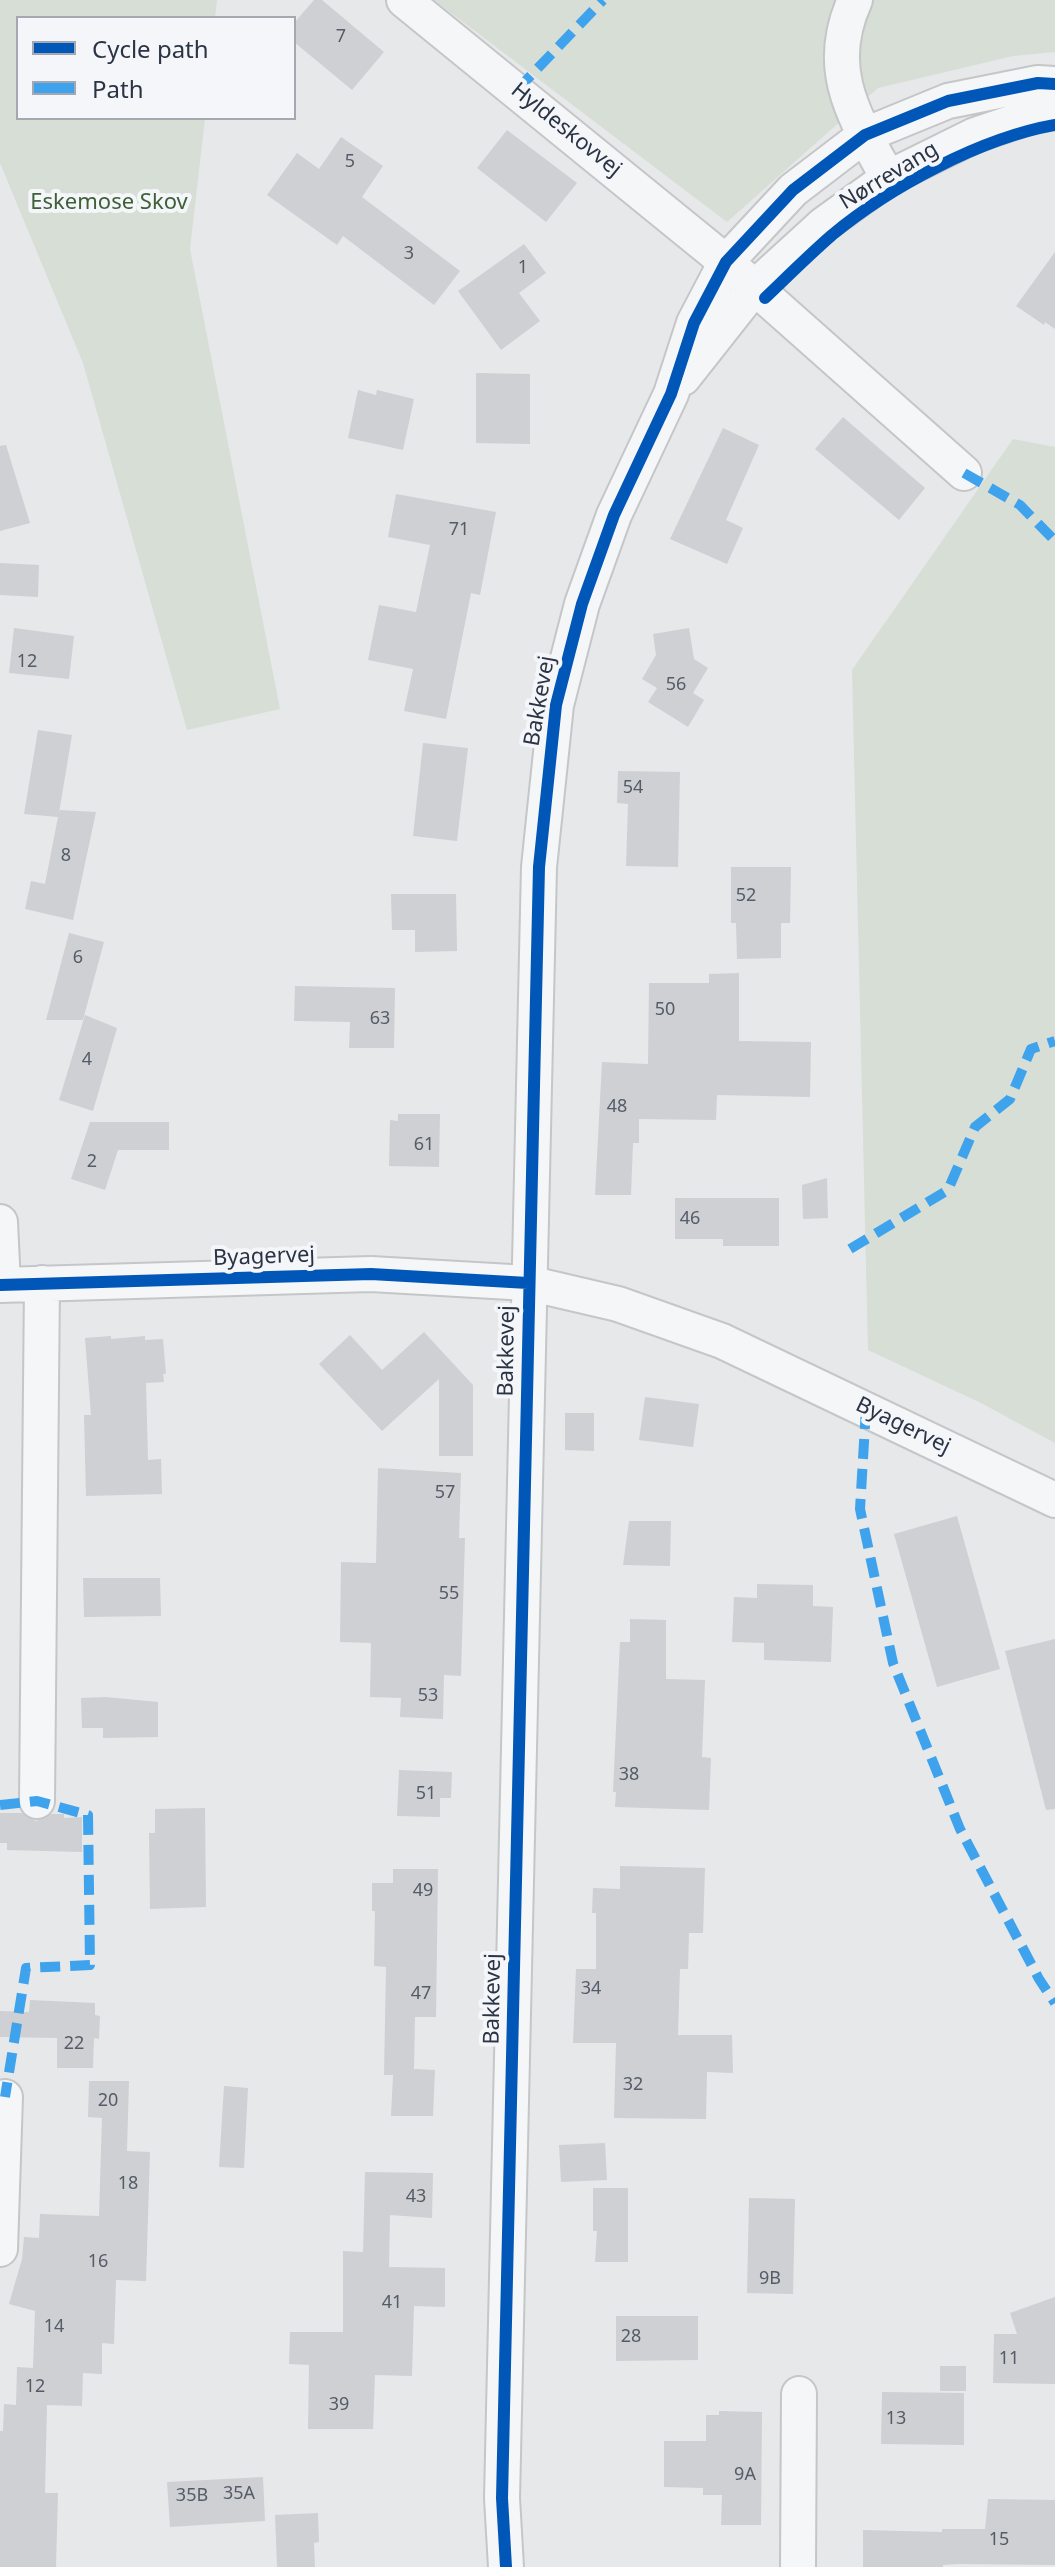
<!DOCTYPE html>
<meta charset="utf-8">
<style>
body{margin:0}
#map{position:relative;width:1055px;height:2567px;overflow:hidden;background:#e6e8ea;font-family:"Noto Sans",sans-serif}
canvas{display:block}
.legend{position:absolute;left:16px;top:16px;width:280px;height:104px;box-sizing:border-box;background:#f4f6f9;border:2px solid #a4a8b1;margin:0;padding:10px 14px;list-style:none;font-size:24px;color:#2b3445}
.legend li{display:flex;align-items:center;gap:16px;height:40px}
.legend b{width:40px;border:2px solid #a4a8b1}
</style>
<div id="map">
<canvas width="1055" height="2567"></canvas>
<ul class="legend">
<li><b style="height:10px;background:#0057b8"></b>Cycle path</li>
<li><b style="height:10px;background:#3ea3ec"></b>Path</li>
</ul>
</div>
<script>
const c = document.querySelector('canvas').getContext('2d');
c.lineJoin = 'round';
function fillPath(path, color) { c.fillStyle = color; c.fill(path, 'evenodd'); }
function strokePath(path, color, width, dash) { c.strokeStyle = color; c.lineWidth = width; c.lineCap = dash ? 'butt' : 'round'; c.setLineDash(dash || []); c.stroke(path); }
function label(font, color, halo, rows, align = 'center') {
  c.font = font + ' "Noto Sans",sans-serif'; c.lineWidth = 8; c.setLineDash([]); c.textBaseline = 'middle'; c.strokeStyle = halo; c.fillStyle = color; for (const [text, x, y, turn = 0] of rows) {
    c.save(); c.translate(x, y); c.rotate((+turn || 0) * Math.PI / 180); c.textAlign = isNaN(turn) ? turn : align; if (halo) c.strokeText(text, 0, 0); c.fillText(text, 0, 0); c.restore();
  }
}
const green = new Path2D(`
 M0,0H217L215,18H18V118H205L190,249L280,709L187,730L83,363L0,163Z
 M434,0H1055V52L1013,56L878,88L727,222Z
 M1013,439L1055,447V1443L981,1403L868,1350L852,670Z`);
const building = new Path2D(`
 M314,0H322L384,52L352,90L294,42V23Z
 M507,130L577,183L546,222L477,168Z
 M341,137L383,166L362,197L460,271L434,305L343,236L337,245L267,195L297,153L319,169Z
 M524,244L546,273L519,293L540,321L501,350L458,291Z
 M1055,252V329L1045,322L1044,325L1016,306Z
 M476,373L530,374V444L476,443Z
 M358,390L376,395L377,390L414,399L403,450L348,438Z
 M843,417L925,488L899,520L815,449Z
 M723,428L759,445L726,520L743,528L727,564L670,539Z
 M6,445L30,523L0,531V446Z
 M396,494L496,512L480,595L471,593L446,719L404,711L413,669L368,660L379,605L416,612L430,545L388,537Z
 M0,563L39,565L38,597L0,595Z
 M14,628L74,636L69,679L9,673Z
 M689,628L694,659L708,668L693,693L704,700L688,727L648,702L657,688L642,679L656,655L653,634Z
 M38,730L72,735L59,813L60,810L96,812L73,920L25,909L31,881L45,884L58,817L24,814Z
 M423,743L468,748L457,841L413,836Z
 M618,771L680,772L678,867L626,866L628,804L617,803Z
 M731,867H791L790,923H781V958L737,959L736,923H731Z
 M391,894H456L457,951L415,952V930H392Z
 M69,933L104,942L83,1020H46Z
 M739,973V1041L811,1042L810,1097L717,1095L716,1120L639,1119V1143H633L631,1195H595L602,1062L648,1064L649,983H709V974Z
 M295,986L395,988L394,1048H349L350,1022L294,1021Z
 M85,1015L117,1028L93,1111L59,1100Z
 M398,1114H440L439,1167L389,1166L390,1120L398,1121Z
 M90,1122H169V1150H118L105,1190L71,1179Z
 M827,1178L828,1218L803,1219L802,1185Z
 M675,1198H779V1246H723V1239H675Z
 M424,1332L473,1385V1456H439V1379L382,1431L319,1364L350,1335L382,1370Z
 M111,1336V1339L145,1336V1340L163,1339L166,1374H163L164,1382L146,1383L148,1460L161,1459L162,1494L86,1496L84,1415H91L85,1338Z
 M645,1397L699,1404L693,1447L639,1440Z
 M565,1413H594V1451L565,1450Z
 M378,1468L461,1473L459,1538H465L461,1676L444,1675L443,1719L400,1717L401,1698L370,1697L371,1643L340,1642L341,1562L376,1563Z
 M957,1516L1000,1669L937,1687L894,1534Z
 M629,1521H671L670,1566L623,1565Z
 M83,1578H160L161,1616L84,1617Z
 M757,1584L813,1585V1606L833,1607L831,1662L764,1660V1643L732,1642L734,1597L757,1598Z
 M630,1619L666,1620V1679L705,1680L702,1757L711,1758L709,1810L615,1807L616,1792H613L620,1642H630Z
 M1055,1639V1809L1046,1810L1005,1651Z
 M106,1697L158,1702V1737L103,1738V1728H82L81,1698Z
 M399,1770L452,1772L451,1798H440V1817L397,1816Z
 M205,1808L206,1907L150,1909L149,1833H155V1809Z
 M0,1813H22L36,1821L51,1814H64V1818L82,1817V1852L7,1850V1843H0Z
 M620,1866L705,1868L703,1933H689L688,1969H680L678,2035H732L733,2073L707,2072L706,2119L614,2118L616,2043H573L576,1969H596V1913H592L593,1888L620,1889Z
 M393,1869H438L436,2017H415L414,2069L435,2070L433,2116H391L393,2075H384L386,1967L374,1966L375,1911H372V1883H393Z
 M30,2000L95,2003V2015L100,2016L99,2039L94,2038L93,2068H57V2038L0,2037V2011L29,2012Z
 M89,2081H129L127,2151L150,2152L146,2281L116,2280L114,2344L102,2343V2374L83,2373L82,2406L47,2405L45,2493H58L56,2567H0V2431H3L4,2404L16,2405L17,2367L33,2368L35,2311L9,2304L22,2259L24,2237L39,2238L40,2214L99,2216L102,2118L88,2117Z
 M224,2086L248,2088L244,2168L219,2167Z
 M605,2143L607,2180L561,2182L559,2145Z
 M365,2172L433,2173L432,2218L390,2215L389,2267L445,2268V2307L414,2306L412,2376L375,2375L373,2429H308L309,2365L289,2364L290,2332H343V2251L363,2252Z
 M593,2188H628V2262H595L597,2231H593Z
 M749,2198L795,2199L793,2294L747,2293Z
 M1055,2297V2384L993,2383L994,2334H1017L1010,2313Z
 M616,2316H698V2360L616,2361Z
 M940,2366H966V2391H940Z
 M882,2392L964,2393V2445L881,2444Z
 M719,2411L762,2412L761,2525H721L722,2495H703V2488L664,2487V2441H706V2415H719Z
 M263,2477L265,2521L170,2527L167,2482Z
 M988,2499L1055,2500V2565L958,2564L943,2565V2567H863V2530L942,2532V2529H985Z
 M318,2513L319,2542L314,2543L315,2567H277L275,2515Z`);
const minor = new Path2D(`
 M404,0L726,262L964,473
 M855,0C823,70 855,117 888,178
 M683,378L754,288L823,225L888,178L975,135L1055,108
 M0,1222L3,1285
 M0,1285L371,1274L528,1283L618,1304L722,1341L1055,1500
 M37,1801L42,1283
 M0,2249L5,2097
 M506,2567L502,2498L536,998L539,867L556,705L582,604L614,515L671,394L694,323L726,262L793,190L865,135L948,101L1038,83L1055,84
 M798,2567L799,2394`);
const quiet = new Path2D(`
 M517,90L603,0
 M964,473L1020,505L1055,541
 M850,1249L948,1190L975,1127L1010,1099L1031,1049L1055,1041
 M866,1409L860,1509L893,1663L960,1829L1039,1979L1055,2003
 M0,1805L37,1801L88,1815L90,1965L26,1968L5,2097`);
const cycleway = new Path2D(`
 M765,298C787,277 809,255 832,235C890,187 981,138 1055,125
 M0,1285L371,1274L528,1283
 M506,2567L502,2498L536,998L539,867L556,705L582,604L614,515L671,394L694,323L726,262L793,190L865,135L948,101L1038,83L1055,84`);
const numberNames = [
 ["7",341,37],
 ["5",350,162],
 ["3",409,254],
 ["1",523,268],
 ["71",459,530],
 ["12",27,662],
 ["56",676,685],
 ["54",633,788],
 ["8",66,856],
 ["52",746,896],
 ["6",78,958],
 ["50",665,1010],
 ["63",380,1019],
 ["4",87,1060],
 ["48",617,1107],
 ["61",424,1145],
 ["2",92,1162],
 ["46",690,1219],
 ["57",445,1493],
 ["55",449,1594],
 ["53",428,1696],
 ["38",629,1775],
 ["51",426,1794],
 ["49",423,1891],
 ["34",591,1989],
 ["47",421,1994],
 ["22",74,2044],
 ["32",633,2085],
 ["20",108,2101],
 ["18",128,2184],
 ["43",416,2197],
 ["16",98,2262],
 ["9B",770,2279],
 ["41",392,2303],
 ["14",54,2327],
 ["28",631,2337],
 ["11",1009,2359],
 ["12",35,2387],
 ["39",339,2405],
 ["13",896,2419],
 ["9A",745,2475],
 ["35A",239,2494],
 ["35B",192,2496],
 ["15",999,2540]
];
const streetNames = [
 ["Hyldeskovvej",566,130,39],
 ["Nørrevang",889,176,-31],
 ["Bakkevej",540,701,-80],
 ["Byagervej",264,1257,-2],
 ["Bakkevej",507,1351,-89],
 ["Byagervej",903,1426,26],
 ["Bakkevej",493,1999,-89]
];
const parkNames = [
 ["Eskemose Skov",109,203]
];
fillPath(green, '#d6ded6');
fillPath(building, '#ced0d3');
strokePath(minor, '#c4c6c8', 38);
strokePath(minor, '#f5f6f7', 34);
strokePath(quiet, '#3ea3ec', 10, [20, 10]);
strokePath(cycleway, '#0057b8', 12);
label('18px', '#545c69', null, numberNames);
label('22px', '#2b3445', '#f4f6f9', streetNames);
label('22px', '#3f6138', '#f4f6f9', parkNames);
</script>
